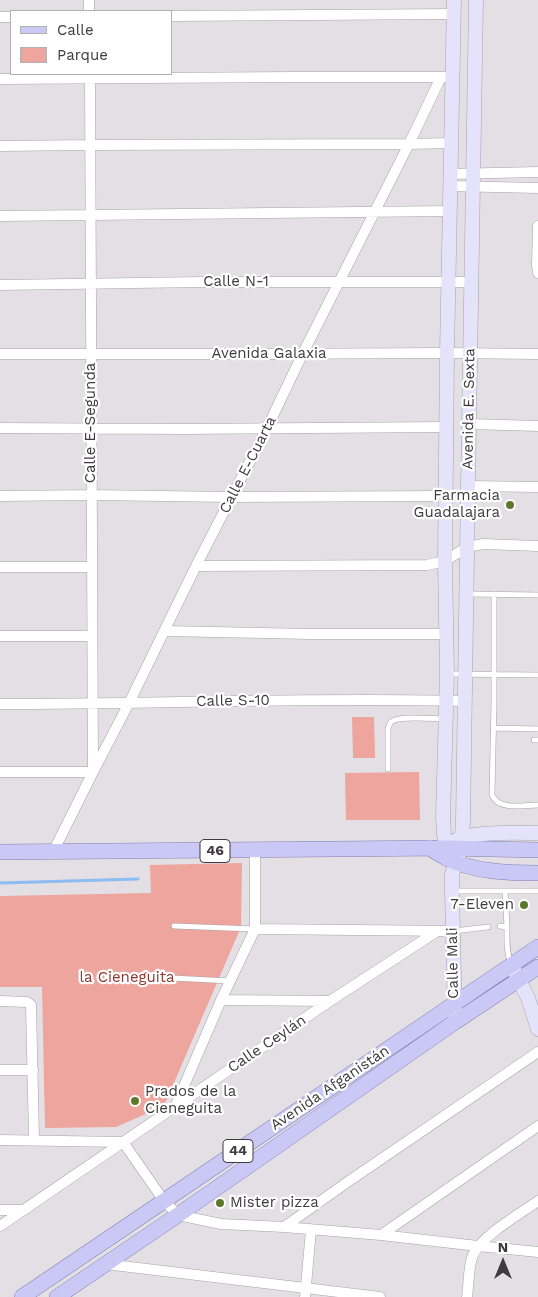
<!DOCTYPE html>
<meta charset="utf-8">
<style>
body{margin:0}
#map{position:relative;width:538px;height:1297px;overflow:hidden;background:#e4dfe5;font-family:"Work Sans",sans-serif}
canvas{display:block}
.legend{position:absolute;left:10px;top:10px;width:162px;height:65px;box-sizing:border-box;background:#fff;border:1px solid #b1b1b1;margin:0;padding:6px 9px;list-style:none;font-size:15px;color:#3d3b3d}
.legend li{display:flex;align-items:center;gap:10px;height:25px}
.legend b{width:25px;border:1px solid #b1b1b1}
.north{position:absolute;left:478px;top:1237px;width:50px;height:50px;-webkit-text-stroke:4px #fff;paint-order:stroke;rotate:0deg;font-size:14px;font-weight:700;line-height:20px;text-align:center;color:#3d3b3d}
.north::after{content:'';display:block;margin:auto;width:18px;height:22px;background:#3d3b3d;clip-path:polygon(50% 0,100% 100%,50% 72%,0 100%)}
</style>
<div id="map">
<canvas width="538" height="1297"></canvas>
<ul class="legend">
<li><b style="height:6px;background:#cac8f5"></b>Calle</li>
<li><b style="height:14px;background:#eea59d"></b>Parque</li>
</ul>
<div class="north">N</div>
</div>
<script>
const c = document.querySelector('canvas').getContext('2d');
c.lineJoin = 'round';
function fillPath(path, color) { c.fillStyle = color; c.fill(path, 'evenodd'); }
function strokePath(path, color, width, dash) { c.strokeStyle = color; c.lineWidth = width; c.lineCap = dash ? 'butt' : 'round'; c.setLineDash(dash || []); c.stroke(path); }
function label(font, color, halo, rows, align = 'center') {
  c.font = font + ' "Work Sans",sans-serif'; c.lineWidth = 4.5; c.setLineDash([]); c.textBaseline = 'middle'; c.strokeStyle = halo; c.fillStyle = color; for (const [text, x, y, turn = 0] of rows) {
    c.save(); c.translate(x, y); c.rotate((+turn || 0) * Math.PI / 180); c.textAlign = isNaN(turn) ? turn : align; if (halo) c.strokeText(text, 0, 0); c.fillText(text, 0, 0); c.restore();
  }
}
const green = new Path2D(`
 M352,717H374L375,758H353Z
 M419,772L420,820H346L345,773Z
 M242,863L241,927L164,1106L116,1127L45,1128L42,987H0V896L151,893L150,865Z`);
const stream = new Path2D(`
 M0,883L138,879`);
const lane = new Path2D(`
 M469,594L538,595
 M494,594V703L492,795C499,811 523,805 538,805
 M449,674L538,675
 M493,728L538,729
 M534,740H538
 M388,769V729C389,726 389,724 391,722C398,715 434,719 445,719
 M452,891H505L507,927L500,926
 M505,891H538
 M174,926L255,929
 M507,927C507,939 506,952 511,963
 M454,931L488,927
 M172,978L230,981`);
const street = new Path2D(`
 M89,0V11
 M171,16L453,14
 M0,17H11
 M0,79L293,77H446
 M0,146L89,145L409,144L450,143
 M450,174L538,172
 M450,186L538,188
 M0,216L449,211
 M538,226L537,264L538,273
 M0,285L204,282H472
 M0,354H244L447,353L538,354
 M469,424L538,426
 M0,428L184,429L446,427
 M468,486L538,487
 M0,496L92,495L231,497L446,496
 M196,566L427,565L445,561L467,547L483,544L538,546
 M0,567H92
 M164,631L311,634H446
 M0,636H92
 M0,704C155,704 310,697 465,701
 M0,772H93L90,74
 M53,852L93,772L129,703L196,566L267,428L303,353L409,144L441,77
 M255,929L453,931
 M221,1000L330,1001
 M0,1001L27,1002L31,1005L34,1140
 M0,1070H33
 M175,1107L221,1000L255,929V850
 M0,1140L123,1142
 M123,1142L164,1201L178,1215L221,1224L284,1227L381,1235L478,1246L538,1252
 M0,1210H23
 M0,1226L330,1001L436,932
 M284,1227L349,1181L538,1052
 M381,1235L538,1126
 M105,1264L380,1297
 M305,1297L311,1230
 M467,1297C469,1284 468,1267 473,1255C481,1236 520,1214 538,1201`);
const secondary = new Path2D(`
 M456,840C474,831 516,833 538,833
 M447,859L444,834L443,817L447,674L445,561L447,353L454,0
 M514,970L528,998L538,1029
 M455,1022L452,891V874L461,848L463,822L468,486L476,0`);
const primary = new Path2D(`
 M430,848C435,852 441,855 446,858C473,872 509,873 538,873
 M0,852L445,848L538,850
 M22,1297L164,1201L538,947
 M57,1297L178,1215L455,1022L538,967`);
const markers = [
 [510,505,5,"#5d782c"],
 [524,905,5,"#5d782c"],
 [135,1101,5,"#5d782c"],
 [220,1203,5,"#5d782c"]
];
const shields = [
 [215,851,30],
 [238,1151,30]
];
const shieldNames = [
 ["46",215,851],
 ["44",238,1151]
];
const streetNames = [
 ["Calle N-1",236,282],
 ["Avenida Galaxia",269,354],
 ["Avenida E. Sexta",469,409,-89],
 ["Calle E-Segunda",91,423,-90],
 ["Calle E-Cuarta",248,465,-63],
 ["Calle S-10",233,701,-1],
 ["Calle Mali",453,963,-91],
 ["Calle Ceylán",267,1044,-34],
 ["Avenida Afganistán",330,1088,-34]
];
const poiNames = [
 ["Farmacia",500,496],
 ["Guadalajara",500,513],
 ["7-Eleven",514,905],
 ["Prados de la",145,1092,"left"],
 ["Cieneguita",145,1109,"left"],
 ["Mister pizza",230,1203,"left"]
];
const parkNames = [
 ["la Cieneguita",127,978]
];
fillPath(green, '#eea59d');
strokePath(stream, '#8cbcf2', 3);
strokePath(lane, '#a7a2a8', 6);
strokePath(street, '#a7a2a8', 11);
strokePath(secondary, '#a7a2a8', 15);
strokePath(primary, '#827fb0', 16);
strokePath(lane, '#fff', 5);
strokePath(street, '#fff', 10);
strokePath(secondary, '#e5e3fa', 14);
strokePath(primary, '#cac8f5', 15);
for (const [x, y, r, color] of markers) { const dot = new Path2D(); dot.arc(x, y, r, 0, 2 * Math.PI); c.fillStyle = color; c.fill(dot); strokePath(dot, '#fff', 2); }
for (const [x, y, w] of shields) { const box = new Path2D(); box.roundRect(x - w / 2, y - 11.5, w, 23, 4); c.fillStyle = '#fff'; c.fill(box); strokePath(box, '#3d3b3d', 1); }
label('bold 14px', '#3d3b3d', null, shieldNames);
label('15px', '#3d3b3d', '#fff', streetNames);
label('15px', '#3d3b3d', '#fff', poiNames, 'right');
label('15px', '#8f3630', '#fff', parkNames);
</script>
